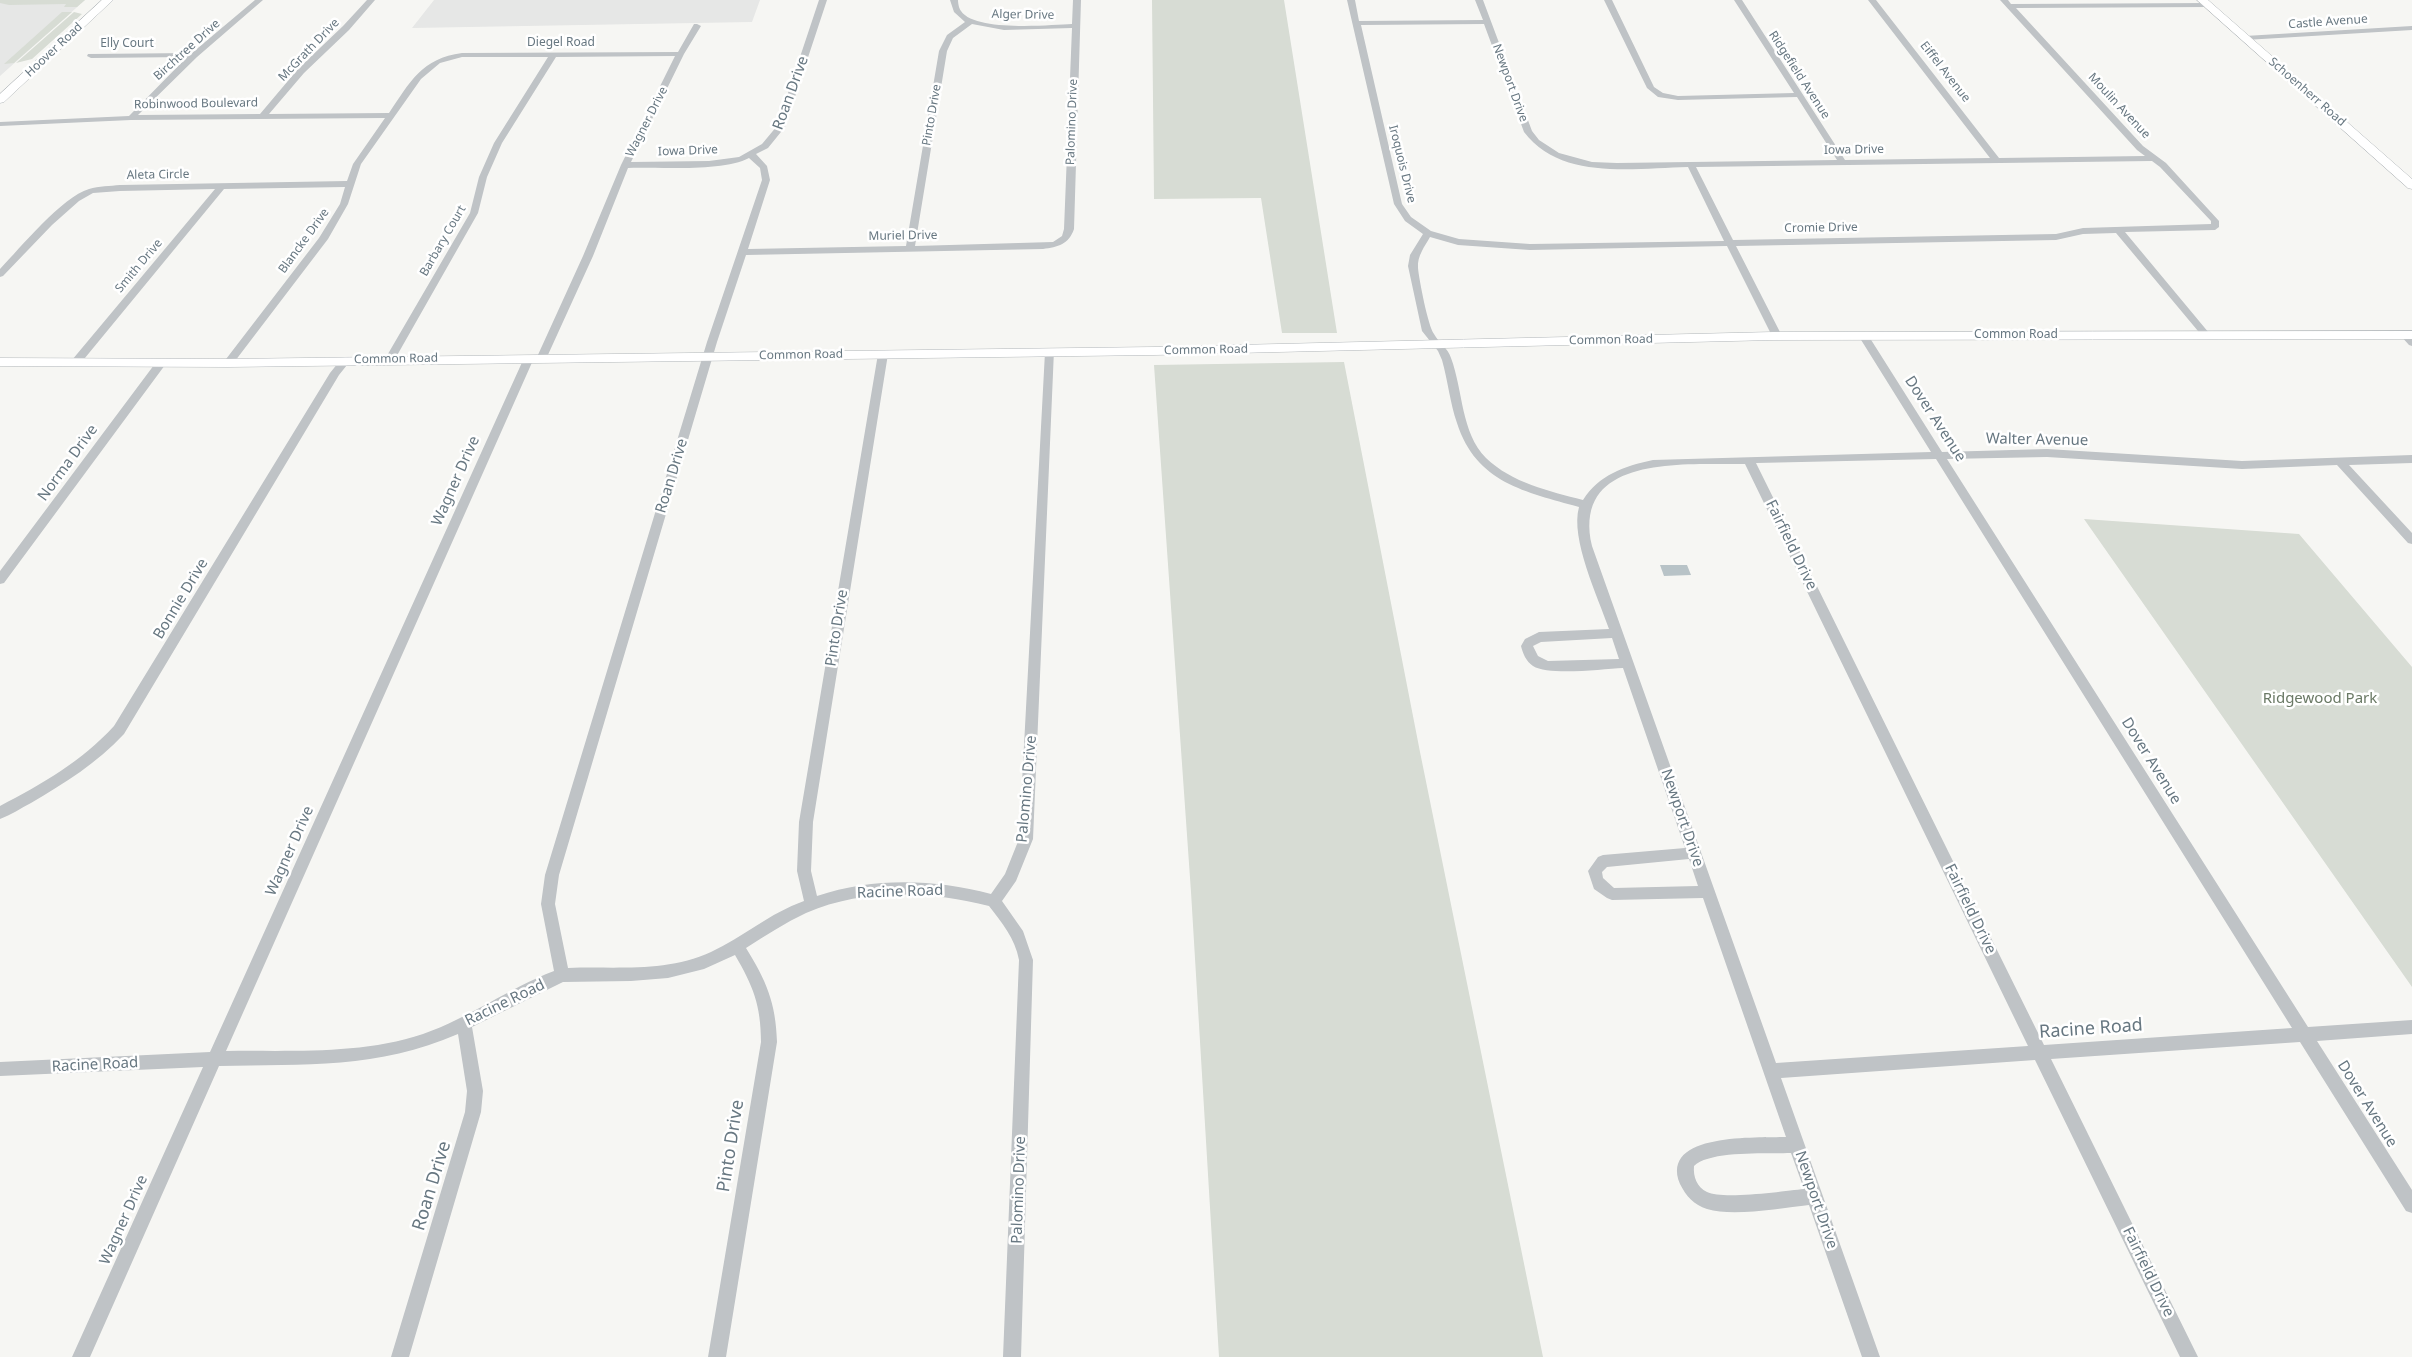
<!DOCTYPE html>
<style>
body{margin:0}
canvas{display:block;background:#f6f6f3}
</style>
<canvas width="2412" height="1357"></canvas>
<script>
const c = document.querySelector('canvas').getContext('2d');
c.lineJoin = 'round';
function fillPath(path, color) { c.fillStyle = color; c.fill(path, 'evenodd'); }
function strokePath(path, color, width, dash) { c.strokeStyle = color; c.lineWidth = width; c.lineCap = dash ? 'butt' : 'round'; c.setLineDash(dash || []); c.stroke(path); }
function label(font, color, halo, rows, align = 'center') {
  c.font = font + ' "Noto Sans",sans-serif'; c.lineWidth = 5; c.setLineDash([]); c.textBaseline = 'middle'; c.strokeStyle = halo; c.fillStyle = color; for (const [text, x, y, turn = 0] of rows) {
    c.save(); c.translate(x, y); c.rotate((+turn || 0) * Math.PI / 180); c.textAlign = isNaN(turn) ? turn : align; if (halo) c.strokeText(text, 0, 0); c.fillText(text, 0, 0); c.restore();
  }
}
const built = new Path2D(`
 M0,0H85L0,76Z
 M434,0H760L752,22L412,28Z`);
const green = new Path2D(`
 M0,0H85L77,7H64L66,4L9,5L0,3Z
 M1152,0H1284L1337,333H1282L1261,198L1154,199Z
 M62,12H72L14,63L4,64Z
 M74,12L82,14L32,59L16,63Z
 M1344,362L1420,752L1543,1357H1219L1191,892L1154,365Z
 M2084,519L2299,534L2412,667V987Z`);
const water = new Path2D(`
 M1660,565H1687L1691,575L1664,576Z`);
const street = new Path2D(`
 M255,0H263L197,57L138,115L260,114L298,69L343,26L367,0H375L349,30L304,73L269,114L389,113C410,82 422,58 462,53L678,52L694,24H697L701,26L684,54L631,162L709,161L739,157L762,144L777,126L819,0H827L785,127L768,148L756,154L767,166L770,180L748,249L906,246L939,51L947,35L965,22L954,12L950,0H958C958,3 959,9 961,11C975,32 1049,25 1072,24L1073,0H1081L1074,229C1069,244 1058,247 1043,249L746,255L717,342L559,875L555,904L568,968C615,966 666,973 711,952C743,937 770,913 804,901L797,871L799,822L878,354L883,351L888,354L813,822L811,871L817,896C874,877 934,879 991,894L1005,874L1019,839L1045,352L1050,349L1054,350L1033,839L1016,881L1002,901L1023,931L1033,960L1021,1357H1003L1019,960C1015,938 1002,923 989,906C930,891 863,888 806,913C785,923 766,935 746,948C766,980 776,1003 777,1042L726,1357H708L761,1042C761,1005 753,986 735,955L704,969L668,978L631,981L563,982L472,1027L483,1091L481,1112L409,1357H391L465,1112L467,1091L458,1034C378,1069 305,1064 219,1066L90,1357H72L203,1067L0,1076V1062L210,1052L524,358L529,355L534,358L226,1051C291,1050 360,1055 423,1034C469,1018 509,988 554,971L541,904L545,875L707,342L762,180L760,168L749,158C723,172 659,167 628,168L593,256L547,357L546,359H538L537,357L583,256L621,165L675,56L556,57L502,143L487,177L478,213L395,359L394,361H386L385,359L470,213L479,177L494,143L548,57H462L440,63L421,79L361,164L348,204L328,239L232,365L228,366L223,363L319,238L340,204L345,187L224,189L80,364H72V360L215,189L120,191L93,193L79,201L52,225L3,276L0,277V269C21,247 62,197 89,189C99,186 110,186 120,185L347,181L353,164L385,118L131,120L0,126V122L129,116L187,57L91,58L87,56L88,54L192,53ZM972,24L1004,30L1072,28L1064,229L1062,236L1053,242L915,246L947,51L953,38Z
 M1347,0H1355L1359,21L1483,20L1475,0H1483L1532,131L1539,140L1559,153L1592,162L1617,163L1837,160L1797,97L1678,100L1658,97L1647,88L1604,0H1612L1654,87L1663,93L1678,96L1794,93L1734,0H1742L1845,160L1990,158L1868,0H1876L1999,158L2145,156L2137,150L2000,0H2008L2011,4L2211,3L2212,5L2208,7L2016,8L2143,146L2166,163L2219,221V227L2215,230L2125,232L2209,333V337H2203L2116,233L2083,234L2056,240L1736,246L1782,336L1777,339L1772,336L1727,246L1530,250L1458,245L1430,237C1425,246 1417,256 1418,268C1419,279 1428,326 1434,334C1439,343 1448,348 1451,358C1463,390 1461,433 1486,458C1512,483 1549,491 1583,500C1599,475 1624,466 1653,460L1931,452L1858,335L1863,332L1868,335L1942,452L2047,449L2242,461L2412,455V463L2349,465L2412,533V544L2408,543L2337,465L2242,469L2047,457L1947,459L2308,1027L2412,1020V1034L2317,1041L2412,1190V1213L2406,1211L2300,1042L2051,1059L2198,1357H2180L2035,1060L1781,1078L1880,1357H1862L1809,1205C1781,1208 1733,1217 1707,1209C1694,1205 1686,1196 1680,1184C1659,1132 1758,1138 1786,1137L1703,898L1612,900L1607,898L1594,889L1588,871L1598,857L1603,855L1685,848L1623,668C1602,669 1549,676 1533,666C1526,661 1523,654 1521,646L1525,639L1539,632L1609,629C1598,597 1570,539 1579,507C1526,492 1476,483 1457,423C1450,403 1448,381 1442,360L1438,351L1422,331L1408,266L1410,255L1423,234L1405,221L1394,204ZM1484,24L1524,132C1561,181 1634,168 1688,167L1724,241L1530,244L1459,239L1431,231L1411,217L1402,204L1361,25ZM2152,161L2160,167L2211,221V224L2083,228L2056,234L1733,240L1696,167ZM1936,459L2292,1028L2044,1045L1756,463ZM1745,464L2028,1046L1776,1063L1592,546C1571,453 1687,465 1745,464ZM1612,638L1619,659L1548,661L1538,656L1533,646L1541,642ZM1689,859L1698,886L1614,888L1603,878L1602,872L1607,867ZM1791,1153L1804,1189C1784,1191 1723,1200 1707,1192C1697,1187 1693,1177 1694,1166C1710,1150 1769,1154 1791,1153Z
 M2412,26V30L2245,40L2241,38L2245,36Z
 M2405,332L2412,337V346L2409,345L2400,335Z
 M346,357L351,360L339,375L124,734C97,763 65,783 31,803C21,808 11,815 0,819V806C42,784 82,761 114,726L330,373L342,358Z
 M161,360L166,363L165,365L4,583L0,584V571L157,361Z`);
const secondary = new Path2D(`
 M102,0H113L4,102L0,103V94Z
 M2197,0H2208L2412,179V189L2408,188Z
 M2412,331V339L1773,340L1154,355L228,367L0,366V358L228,359L1154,347L1773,332Z`);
const farStreetnames = [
 ["Alger Drive",1023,15,1],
 ["Castle Avenue",2328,22,-4],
 ["Diegel Road",561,43],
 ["Elly Court",127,44],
 ["Hoover Road",54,50,-43],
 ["Birchtree Drive",187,50,-42],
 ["McGrath Drive",309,50,-46],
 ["Eiffel Avenue",1945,72,52],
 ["Ridgefield Avenue",1799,75,57],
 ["Newport Drive",1510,83,70],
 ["Schoenherr Road",2307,92,41],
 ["Robinwood Boulevard",196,104,-1],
 ["Moulin Avenue",2119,106,47],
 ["Pinto Drive",932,115,-80],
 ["Wagner Drive",647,122,-63],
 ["Palomino Drive",1072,122,-88],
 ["Iowa Drive",1854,150,-1],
 ["Iowa Drive",688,151,-2],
 ["Iroquois Drive",1402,164,76],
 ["Aleta Circle",158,175,-1],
 ["Cromie Drive",1821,228,-1],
 ["Muriel Drive",903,236,-1],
 ["Blancke Drive",304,241,-54],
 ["Barbary Court",443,241,-60],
 ["Smith Drive",139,266,-50],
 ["Common Road",2016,335],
 ["Common Road",1611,340,-1],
 ["Common Road",1206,350,-1],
 ["Common Road",801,355,-1],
 ["Common Road",396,359,-1]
];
const streetNames = [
 ["Roan Drive",791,93,-70],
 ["Dover Avenue",1935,419,57],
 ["Walter Avenue",2037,440,1],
 ["Norma Drive",68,463,-54],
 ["Roan Drive",672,476,-73],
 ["Wagner Drive",456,481,-66],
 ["Fairfield Drive",1791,545,64],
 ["Bonnie Drive",181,599,-59],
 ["Pinto Drive",837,628,-81],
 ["Dover Avenue",2151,761,58],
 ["Palomino Drive",1027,789,-85],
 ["Newport Drive",1682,818,71],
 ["Wagner Drive",290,851,-66],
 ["Racine Road",900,892,-2],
 ["Fairfield Drive",1970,909,64],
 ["Racine Road",505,1003,-26],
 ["Racine Road",95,1065,-3],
 ["Dover Avenue",2367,1104,58],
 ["Palomino Drive",1019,1190,-88],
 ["Newport Drive",1816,1200,71],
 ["Wagner Drive",124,1220,-66],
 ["Fairfield Drive",2148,1272,64]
];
const parkNames = [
 ["Ridgewood Park",2320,699]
];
const nearStreetnames = [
 ["Racine Road",2091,1029,-4],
 ["Pinto Drive",731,1146,-81],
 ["Roan Drive",432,1186,-73]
];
fillPath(built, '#e6e7e6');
fillPath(green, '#d7dcd4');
fillPath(water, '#b8c3c7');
strokePath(secondary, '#b2b7ba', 1);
fillPath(street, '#bfc3c6');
fillPath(secondary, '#fff');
label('12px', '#677781', '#fff', farStreetnames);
label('15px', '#677781', '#fff', streetNames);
label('15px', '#6a7965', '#fff', parkNames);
label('18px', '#677781', '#fff', nearStreetnames);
</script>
